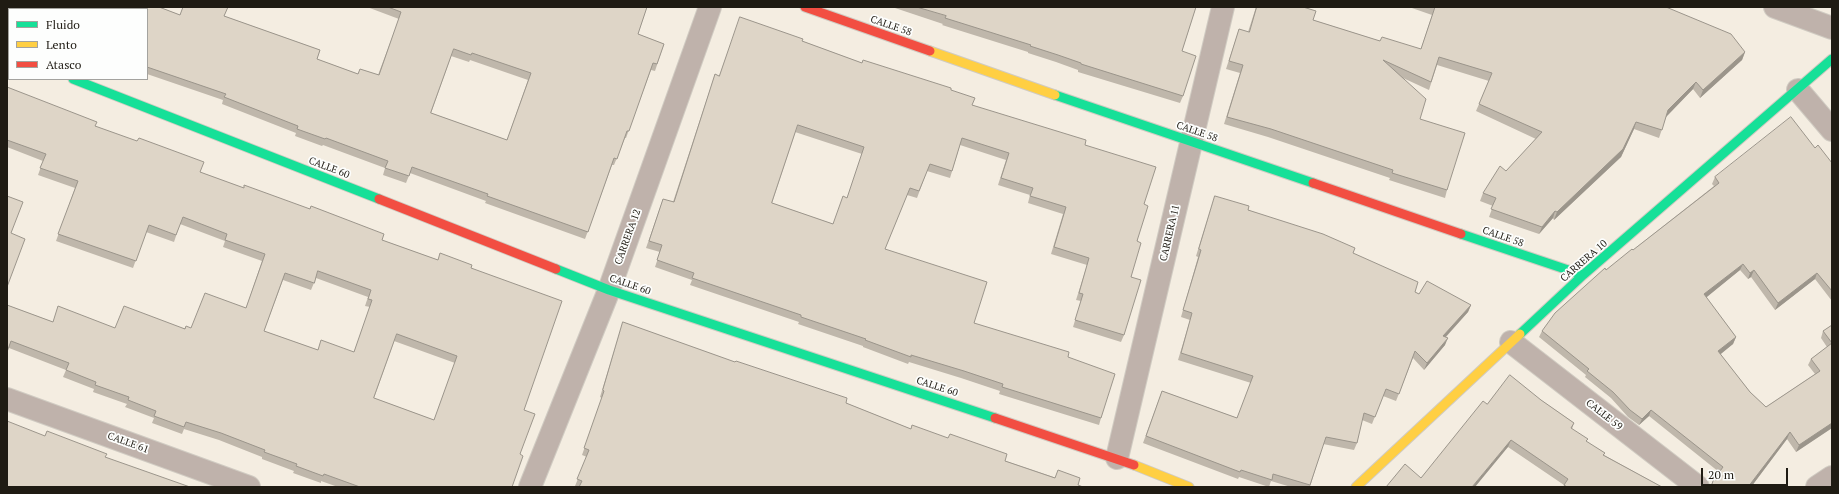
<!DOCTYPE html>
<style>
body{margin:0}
#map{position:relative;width:1839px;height:494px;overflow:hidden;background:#f4ede1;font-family:"PT Serif",serif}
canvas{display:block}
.frame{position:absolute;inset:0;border:8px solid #1f1b13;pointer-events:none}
.legend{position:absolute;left:8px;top:8px;width:140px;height:72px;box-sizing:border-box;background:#fdfefd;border:1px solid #a4a39f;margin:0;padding:5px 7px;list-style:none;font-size:12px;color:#1f1b13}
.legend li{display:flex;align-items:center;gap:8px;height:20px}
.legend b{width:20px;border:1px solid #a4a39f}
.scale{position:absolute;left:1701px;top:468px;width:87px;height:18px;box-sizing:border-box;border:2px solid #1f1b13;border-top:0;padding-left:5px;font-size:12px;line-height:14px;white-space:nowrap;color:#1f1b13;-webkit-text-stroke:3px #fdfefd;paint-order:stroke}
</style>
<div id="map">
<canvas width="1839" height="494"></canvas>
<div class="frame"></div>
<ul class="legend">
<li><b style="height:5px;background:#16e098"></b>Fluido</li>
<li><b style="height:5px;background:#ffcf43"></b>Lento</li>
<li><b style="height:5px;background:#f24e42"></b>Atasco</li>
</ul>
<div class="scale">20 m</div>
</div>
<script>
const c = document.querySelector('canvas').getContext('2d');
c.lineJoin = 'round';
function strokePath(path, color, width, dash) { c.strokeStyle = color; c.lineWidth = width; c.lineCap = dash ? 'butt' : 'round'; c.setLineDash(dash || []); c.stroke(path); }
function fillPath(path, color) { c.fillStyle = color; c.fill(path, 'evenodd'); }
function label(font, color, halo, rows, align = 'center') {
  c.font = font + ' "PT Serif",serif'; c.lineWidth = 3.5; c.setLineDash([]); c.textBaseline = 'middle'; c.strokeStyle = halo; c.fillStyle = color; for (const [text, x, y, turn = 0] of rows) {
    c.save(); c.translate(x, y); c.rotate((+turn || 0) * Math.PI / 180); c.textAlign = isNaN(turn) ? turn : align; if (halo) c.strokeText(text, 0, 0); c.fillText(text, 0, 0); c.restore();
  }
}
const street = new Path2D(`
 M1775,7L1832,28
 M1798,90L1832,130
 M1511,342L1698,487
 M7,399L249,487
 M1117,458L1223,7
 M530,487L609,290L710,7
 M1817,487L1832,477`);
const fast = new Path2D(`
 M73,79L379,199
 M1055,95L1313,183
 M1461,234L1583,275
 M556,269L609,290L995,418
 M1520,334L1583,275L1832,59`);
const slow = new Path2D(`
 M930,51L1055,95
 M1134,465L1189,487
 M1356,487L1520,334`);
const jam = new Path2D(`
 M805,7L930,51
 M7,53L9,54
 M1313,183L1461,234
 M379,199L556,269
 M995,418L1134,465`);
const wall = new Path2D(`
 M7,7H159L180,15L183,7H228L224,16L320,50L317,59L358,74L360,69L378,75L399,19L367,7H647L638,34L664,44L655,71L651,70L626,138H625L614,165H612L585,239L485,203L486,201L410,173L406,183L383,175L385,168L323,145L322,146L295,136L296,133L222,104L223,100L147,74V9H9V20H7ZM451,56L469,62L470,60L528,80L507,140L431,113Z
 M892,7H1196L1182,51L1183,96L1180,103L1078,72V70L1056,62L1028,53V52L942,25L943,24Z
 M1256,7H1303L1313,20L1380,41L1421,49L1432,15L1409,7H1666L1745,52L1742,60L1700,98L1693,89L1666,117L1659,138L1634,129L1621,157L1554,220L1553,218L1539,234L1489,217L1493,206L1480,201L1483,193L1506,171L1536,139L1476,111L1489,81L1437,65L1429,90L1403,78L1420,119L1447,190L1445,198L1389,180L1390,178L1268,137L1224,124L1240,73L1226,69L1239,29L1248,32Z
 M802,41L862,63L951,90L972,105L1085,145L1144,204L1131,277L1124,335L1121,342L1073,327L1081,301L1076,300L1087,265L1051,254L1063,214L1028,203L1030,195L998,185L1006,160L960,145L950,178L927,171L917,198L907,195L885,249L974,323L1068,357L1101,418L1099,425L999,394L1000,391L961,378L909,362L908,364L863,347V346L798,324L799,322L690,285L692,280L655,267L660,252L646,248L663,199L673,202L715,74L719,76ZM795,132L862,154L847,198L833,224L772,203Z
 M7,87L95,126L200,172L382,240L438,260L471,268L524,410L520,454L512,487H338L321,481V483L293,473L294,471L262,459V457L219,440L184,429L182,434L152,423L154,418L125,407L127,404L93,392L94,389L63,377L66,370L9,348L7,305L53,322L115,328H191L246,308L262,261L223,247L225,241L180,224L174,242L146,232L133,268L56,241L75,188L38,175L43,161L7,147ZM316,278L368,297L365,306L370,307L354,352L318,350L264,331L283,280L311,290ZM394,341L455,363L434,420L374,398Z
 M1815,148L1832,163V301L1815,279L1775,310L1751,277L1748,279L1740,270L1706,297L1736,337L1733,344L1720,354L1750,392L1766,407L1815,374L1808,365L1811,359L1827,347L1821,338L1823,331L1832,325V428L1796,452L1787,439L1751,487H1710L1713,481L1719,472L1649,416L1639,425L1628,417L1611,398L1585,377L1586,375L1539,337L1542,331L1606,270L1633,250L1714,186L1712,184L1715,177Z
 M1215,196L1353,253L1415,292L1419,294L1471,305L1468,312L1446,337L1445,345L1424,370L1413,358L1396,401L1383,396L1372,424L1362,420L1357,443L1354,450L1323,444L1310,487H1291L1271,481L1269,487L1239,477L1238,479L1143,443L1162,391L1237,418L1251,383L1178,360L1190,320L1181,317L1198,257L1196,256Z
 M623,322L846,403L911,429L1083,487H577L575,486L587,457L582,455L602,398L600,397Z
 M1541,400L1574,423L1572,429L1587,442L1605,453L1604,455L1662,487H1563L1564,485L1508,447L1421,478L1487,404Z`);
const shadedWall = new Path2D(`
 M1745,52L1742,60L1700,98L1703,90Z
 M1696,82L1693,89L1665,118L1668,110Z
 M1636,122L1634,129L1621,157L1554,220L1557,212Z
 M1555,211L1553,218L1539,234L1542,227Z
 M1743,264L1740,270L1702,301L1704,294Z
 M1754,270L1751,277L1748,279L1750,273Z
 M1817,273L1815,279L1775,310L1778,303Z
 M1471,305L1468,312L1440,343L1443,336Z
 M1736,337L1733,344L1716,358L1718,351Z
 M1448,338L1445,345L1424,370L1427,363Z
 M1651,410L1649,416L1639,425L1642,419Z
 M1832,423V428L1796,452L1799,445Z
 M1790,432L1787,439L1751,487H1748Z
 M1511,440L1508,447L1475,487H1472Z`);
const building = new Path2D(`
 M7,7H159L180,15L183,7H228L224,16L320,50L317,59L358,74L360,69L379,75L401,12L388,7H647L638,34L664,44L657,64L653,63L629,131H627L617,159L614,158L588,232L487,196L488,194L412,167L409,176L385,168L388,161L326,138L325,139L297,129L298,126L224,97L226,94L147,67V9H9V13L7,12ZM454,49L471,55L472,53L531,73L507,140L431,113Z
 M917,7H1196L1182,51L1196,56L1183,96L1081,64V63L1058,55L1030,46L1031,45L945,18L946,16Z
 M1257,7H1303L1316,11L1313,20L1380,41L1382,37L1421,49L1435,7H1666L1731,34L1745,52L1703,90L1696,82L1668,110L1662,130L1636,122L1623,149L1557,212L1555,211L1542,227L1491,209L1496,198L1483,193L1500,166L1506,171L1542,132L1479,104L1492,73L1439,57L1431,82L1383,60L1426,99L1420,119L1465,133L1447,190L1392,173L1393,170L1271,129L1227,117L1243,65L1229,61L1239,29L1249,32Z
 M740,17L803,39L802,41L862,63L863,60L951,88V90L975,98L972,105L1086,140L1085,145L1156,167L1144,204L1148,206L1137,241L1141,243L1131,277L1141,280L1124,335L1075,320L1083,294L1079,293L1089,258L1054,247L1066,207L1030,196L1033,188L1001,178L1009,153L962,138L952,171L930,164L919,191L910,188L885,249L987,282L974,323L1069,352L1068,357L1115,374L1101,418L1002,387L1003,384L964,371L911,355V357L865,340L866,339L801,317V315L692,278L694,273L657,260L662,245L649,241L663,199L674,202L715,74L719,76ZM798,125L864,147L847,198L843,196L833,224L772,203Z
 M7,87L97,122L95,126L137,141L139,138L204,162L200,172L244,188V185L310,209L311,206L384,234L382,240L438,260L440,253L472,265L471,268L562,301L524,410L535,414L520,454L523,456L512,487H360L324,474L323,476L296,466L297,464L264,452L265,450L221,433L186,422L184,427L154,416L156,411L128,400L129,397L95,385L96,382L66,370L69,363L11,341L7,352V305L53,322L58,306L115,328L124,306L185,329L186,326L191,328L205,293L246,308L265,254L225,240L227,234L183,217L176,235L149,225L136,261L58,234L78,181L40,168L46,154L7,140ZM318,271L371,290L368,299L372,300L354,352L321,340L318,350L264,331L285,273L314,283ZM397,334L457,356L434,420L374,398Z
 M1791,117L1815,148L1818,145L1832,163V291L1817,273L1778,303L1754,270L1750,273L1743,264L1704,294L1736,337L1718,351L1750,392L1766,407L1820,371L1811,359L1832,343L1823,331L1832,325V423L1799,445L1790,432L1748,487H1711L1713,481L1723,467L1651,410L1642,419L1630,410L1613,392L1587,371L1589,369L1542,331L1555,313L1605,268L1606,270L1632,249L1633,250L1719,183L1715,177Z
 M7,196L23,202L11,233L25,239L7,287Z
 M1215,196L1249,206L1248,210L1323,234L1355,248L1353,253L1418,282L1415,292L1419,294L1427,281L1471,305L1443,336L1448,338L1427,363L1415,351L1399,394L1386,389L1375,417L1364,413L1357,443L1326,437L1310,485L1273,474L1272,480L1241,470L1240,472L1146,436L1162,391L1237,418L1253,376L1181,353L1192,313L1183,310L1201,250L1199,249Z
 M623,322L735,362L736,361L847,398L846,403L911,429L912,425L948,438L950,434L1007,454L1005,461L1055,478L1058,470L1080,478L1078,485L1083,487H579L582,481L577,479L589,450L584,448L604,391L603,390Z
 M1510,375L1541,400L1574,423L1571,428L1588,439L1586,441L1605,453L1603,455L1662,487H1567L1564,485L1568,479L1511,440L1472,487H1386L1405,464L1421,478L1483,401L1487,404Z
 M7,421L45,436L47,431L107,454L105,457L190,487H7Z`);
const streetNames = [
 ["CALLE 58",891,26,19],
 ["CALLE 58",1197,132,19],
 ["CALLE 60",329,168,21],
 ["CARRERA 11",1170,233,-77],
 ["CARRERA 12",628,237,-70],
 ["CALLE 58",1503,237,19],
 ["CARRERA 10",1584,261,-41],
 ["CALLE 60",630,285,19],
 ["CALLE 60",937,387,18],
 ["CALLE 59",1604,415,38],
 ["CALLE 61",128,443,20]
];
strokePath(street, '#d0cbc2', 24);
strokePath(fast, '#d0cbc2', 11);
strokePath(slow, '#d0cbc2', 11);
strokePath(jam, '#d0cbc2', 11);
strokePath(street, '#bfb2ab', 22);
strokePath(fast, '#16e098', 9);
strokePath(slow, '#ffcf43', 9);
strokePath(jam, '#f24e42', 9);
fillPath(wall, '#bfb7ab');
fillPath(shadedWall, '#9b958b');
fillPath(building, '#ded5c7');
strokePath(building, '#9b958b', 1);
label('10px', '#1f1b13', '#fdfefd', streetNames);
</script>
